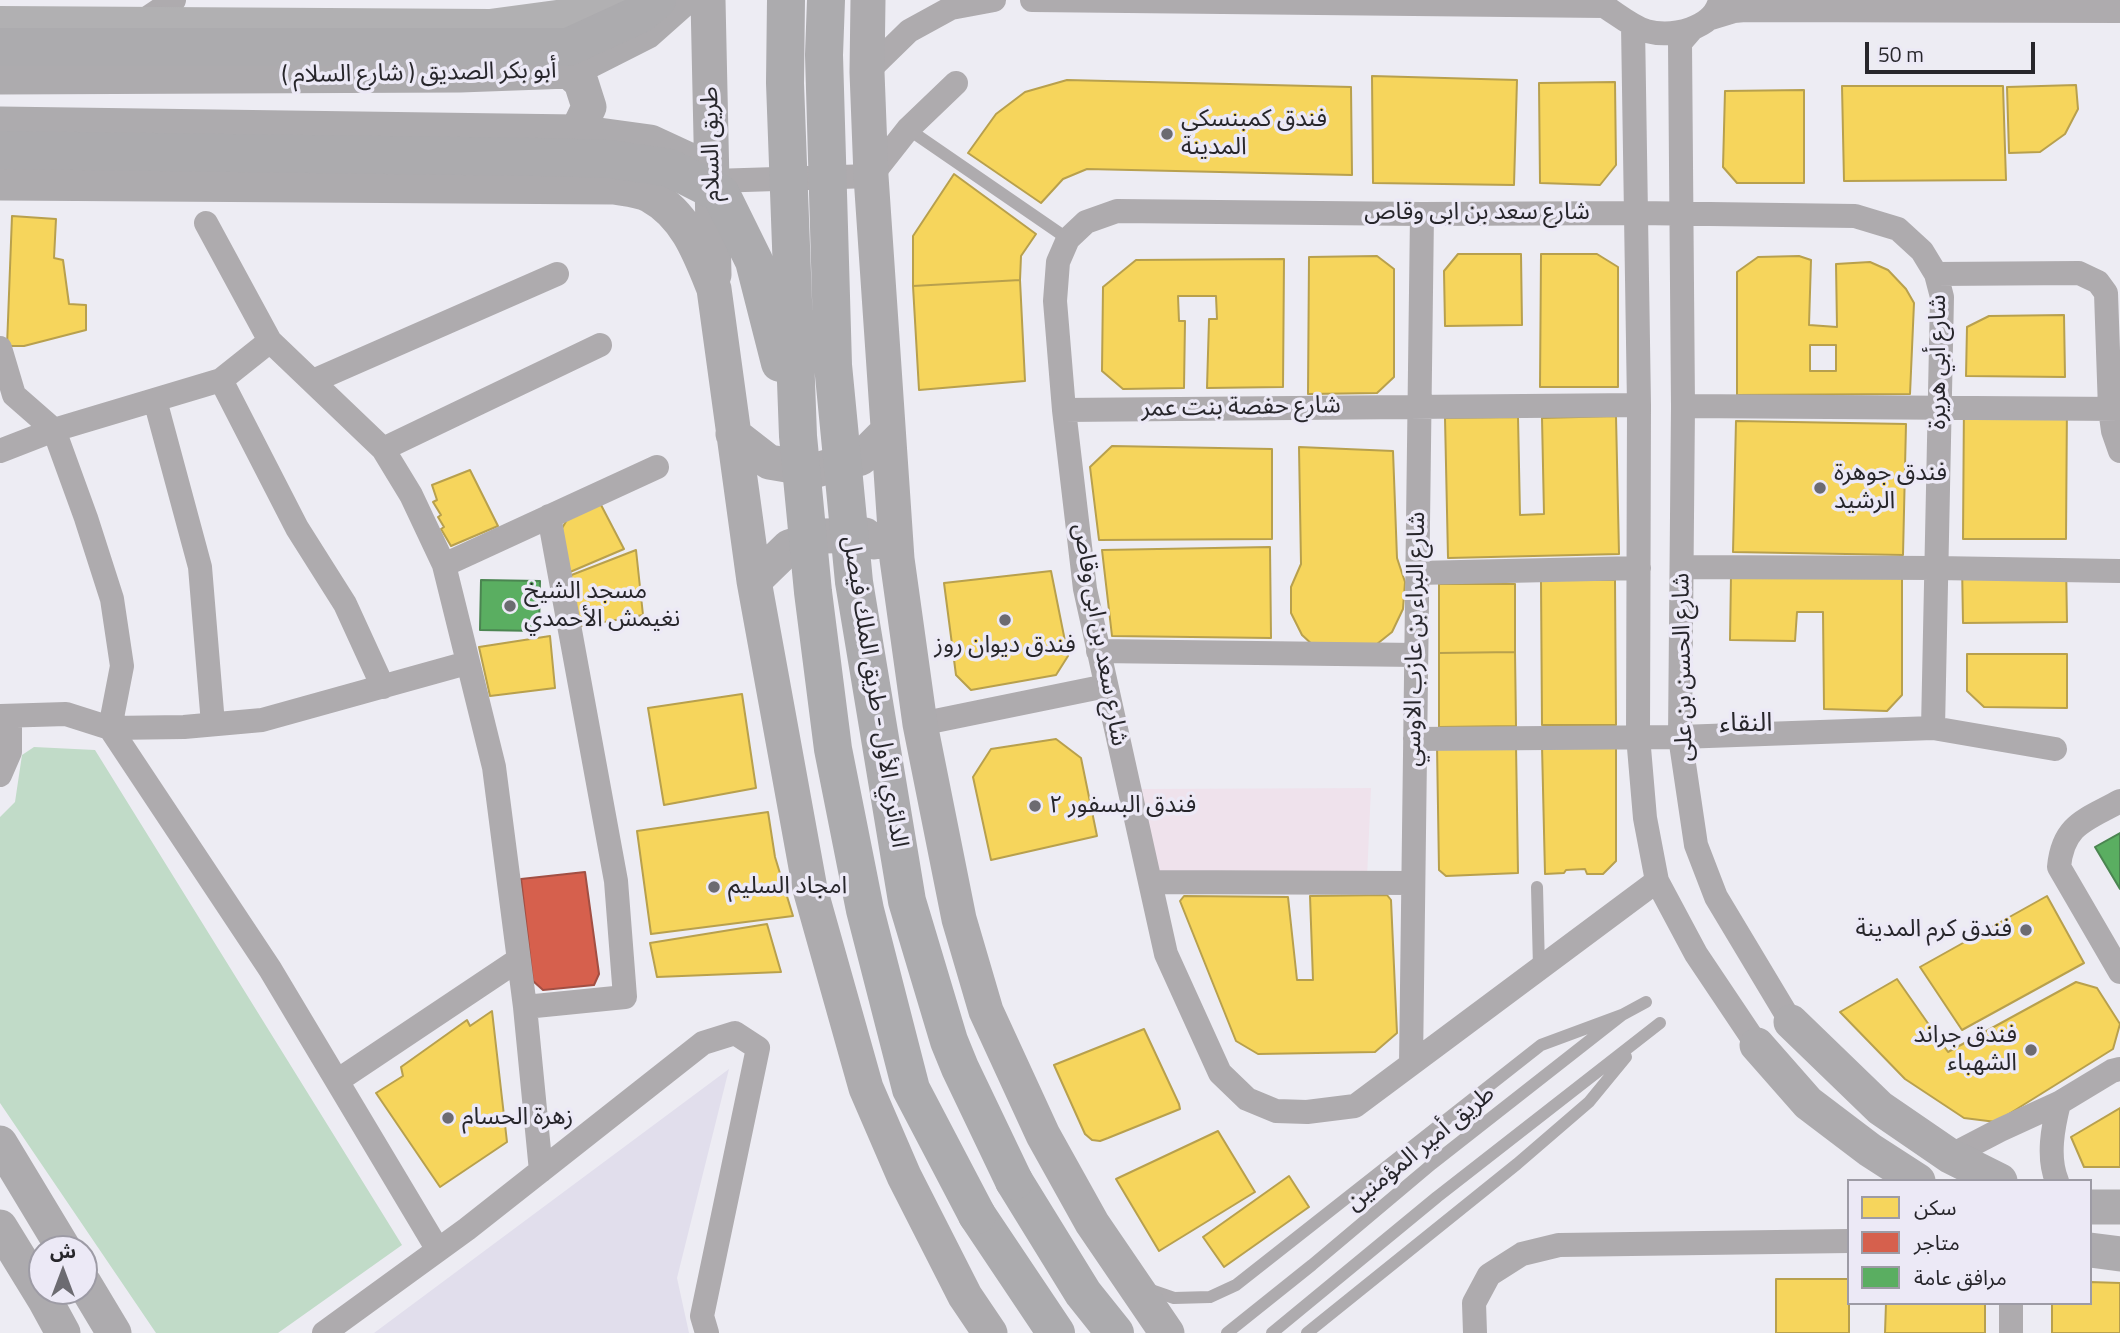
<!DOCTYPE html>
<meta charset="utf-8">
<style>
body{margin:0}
#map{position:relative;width:2120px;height:1333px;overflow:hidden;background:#edecf3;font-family:"Titillium Web","Noto Sans Arabic",sans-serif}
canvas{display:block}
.legend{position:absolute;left:1847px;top:1179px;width:245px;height:126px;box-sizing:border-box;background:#ece9f6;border:2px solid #9d9ba5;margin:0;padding:9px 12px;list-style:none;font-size:21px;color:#27262b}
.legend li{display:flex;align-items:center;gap:14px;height:35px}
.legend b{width:35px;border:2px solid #9d9ba5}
.north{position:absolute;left:28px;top:1235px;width:70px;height:70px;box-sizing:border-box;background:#ece9f6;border:2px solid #9d9ba5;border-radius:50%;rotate:0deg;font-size:19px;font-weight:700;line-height:28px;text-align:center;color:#27262b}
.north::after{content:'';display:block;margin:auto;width:24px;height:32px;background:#6c6b71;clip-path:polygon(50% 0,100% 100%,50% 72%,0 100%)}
.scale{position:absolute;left:1865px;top:42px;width:170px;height:32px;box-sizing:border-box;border:4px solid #27262b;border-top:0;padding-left:9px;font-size:21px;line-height:24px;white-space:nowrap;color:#27262b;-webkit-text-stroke:5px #ece9f6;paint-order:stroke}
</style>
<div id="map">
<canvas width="2120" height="1333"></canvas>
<ul class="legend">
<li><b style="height:19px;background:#f6d55c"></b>سكن</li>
<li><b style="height:19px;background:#d6604d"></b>متاجر</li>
<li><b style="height:19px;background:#5aae61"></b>مرافق عامة</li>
</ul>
<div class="north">ش</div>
<div class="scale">50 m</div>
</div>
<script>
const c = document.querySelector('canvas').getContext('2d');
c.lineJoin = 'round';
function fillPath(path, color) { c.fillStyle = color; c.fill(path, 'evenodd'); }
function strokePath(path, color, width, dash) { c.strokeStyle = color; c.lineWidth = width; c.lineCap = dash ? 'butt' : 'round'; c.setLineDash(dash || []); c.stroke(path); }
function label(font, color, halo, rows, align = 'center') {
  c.font = font + ' "Titillium Web","Noto Sans Arabic",sans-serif'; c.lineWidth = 7; c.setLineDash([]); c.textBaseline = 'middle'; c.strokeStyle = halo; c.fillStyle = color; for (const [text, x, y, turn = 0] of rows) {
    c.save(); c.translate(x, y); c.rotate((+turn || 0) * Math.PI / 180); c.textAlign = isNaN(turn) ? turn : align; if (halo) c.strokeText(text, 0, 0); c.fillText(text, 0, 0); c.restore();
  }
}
const industrial = new Path2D(`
 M1371,788L1367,878H1155L1142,789Z`);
const built = new Path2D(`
 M729,1069L677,1278L689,1333H374Z`);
const green = new Path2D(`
 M34,747L95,750L402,1245L278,1333H156L0,1103V817L15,802L22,755Z`);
const homes = new Path2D(`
 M1372,76L1517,80L1514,185L1373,183Z
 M1067,80L1351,87L1352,175L1087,169L1063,179L1041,203L968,153L996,114L1025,92Z
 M1615,82L1616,165L1600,185L1540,183L1539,83Z
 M2076,85L2078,109L2065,134L2040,152L2009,153L2007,87Z
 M1842,86H2003L2006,180L1844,181Z
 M1804,90V183H1737L1723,167L1725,91Z
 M954,174L1036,234L1021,256L1020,280L913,286V236Z
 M12,216L56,219L54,258L63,260L69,304L86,305V330L24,346H7Z
 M1458,254H1521L1522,325L1445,326L1444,271Z
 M1541,254H1597L1618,267V387H1540Z
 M1377,256L1394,269V377L1377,393L1308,394L1309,257Z
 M1799,256L1811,260L1809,325L1837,327L1836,264L1870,262L1888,270L1906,289L1914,303L1910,394L1737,395V272L1758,257ZM1810,345H1836V371H1810Z
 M1284,259L1283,387L1207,388L1209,319H1217L1216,296H1178L1179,321H1185L1184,388L1123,389L1102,371L1103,287L1136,260Z
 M1020,280L1025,381L919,390L913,286Z
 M2064,315L2065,377L1966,376L1967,327L1989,316Z
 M1964,399L2067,400L2066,539H1963Z
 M1616,416L1619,554L1448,558L1445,418L1518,417L1520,515L1544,514L1542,418Z
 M1736,421L1906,424L1903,555L1733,552Z
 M1112,446L1272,449V539L1099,540L1090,467Z
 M1299,447L1393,451L1397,558L1405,582L1403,609L1392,632L1377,644L1315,647L1302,635L1291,613V587L1301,564Z
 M470,470L498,526L451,546L441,529L444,527L438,517L441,515L433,502L437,500L432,485Z
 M600,503L624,549L570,572L561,530L568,518Z
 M1270,547L1271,638L1112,636L1102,550Z
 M636,550L643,615L577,627L569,576Z
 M2066,562L2067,622L1963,623L1962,564Z
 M1051,571L1068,656L1056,675L971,690L956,675L944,583Z
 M1731,575L1902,577V695L1887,711L1824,709L1823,612H1797L1795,641L1730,640Z
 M1541,580H1615L1616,725H1542Z
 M1439,584H1515V652L1439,653Z
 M550,636L555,688L490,696L479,647Z
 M1515,652L1516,726L1439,727V653Z
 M1967,654H2067V708L1984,707L1967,691Z
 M742,694L756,788L664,805L648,708Z
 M1056,739L1081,758L1097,836L991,860L973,777L991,749Z
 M1437,745H1516L1518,873L1446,876L1439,870Z
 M1542,746L1616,747V861L1603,874H1587L1585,869L1566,870L1564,873L1545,874Z
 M768,812L775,857L793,916L651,934L637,831Z
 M1387,895L1391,900L1397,1033L1375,1052L1258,1054L1236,1041L1180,901L1184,896L1288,897L1297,980H1313L1310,896Z
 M2047,896L2084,963L1962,1030L1920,967Z
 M767,924L781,972L657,977L650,943Z
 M1897,979L1948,1052L2076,982L2097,988L2120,1024L2113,1049L1996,1122L1964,1118L1905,1079L1840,1012Z
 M492,1011L507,1142L440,1187L376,1093L403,1076L401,1067L467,1020L470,1026Z
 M1144,1029L1179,1104L1180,1109L1108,1138L1100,1141L1092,1140L1085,1134L1054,1065Z
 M2120,1108V1167H2084L2071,1137Z
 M1218,1131L1255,1192L1159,1251L1116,1179Z
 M1289,1176L1309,1207L1224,1267L1203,1237Z
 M1776,1279H1849V1333H1776Z
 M2090,1282L2120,1283V1333H2052V1303H2090Z
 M1886,1303H1985V1333H1885Z`);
const shops = new Path2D(`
 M585,872L599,974L594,985L543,990L533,981L521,879Z`);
const public = new Path2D(`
 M481,580L540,581L539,631L480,630Z
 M2120,833V889L2095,847Z`);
const lane = new Path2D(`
 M908,129L1068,239
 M1537,887L1539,968
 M1148,1289L1174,1298L1210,1297L1236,1285L1541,1045L1622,1015
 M1227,1333L1312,1265L1432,1164L1622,1015L1646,1002
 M1272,1333L1437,1197L1660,1023
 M1307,1333L1517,1164L1589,1102L1626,1057`);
const street = new Path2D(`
 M1032,0L1604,6C1617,14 1631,26 1646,31C1672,38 1714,29 1720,0
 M1711,18L1734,11L1745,10L2120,11
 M137,25L174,0
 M1633,25L1639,405L1638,736L1645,818L1657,881L1696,954L1757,1045
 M1693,28L1680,43L1683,406L1680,737L1696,845L1716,897L1791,1022
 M867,72L909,31L951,8L994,0
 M713,181L871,176L908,129L956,83
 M206,223L270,341L383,449L411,495L444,565L494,767L525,1007L541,1171
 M1936,274L2079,273L2098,282L2106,293L2110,409L2113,431L2120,451
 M0,348L14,395L54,430L86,518L112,599L122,666L110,728L184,727L262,720L467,663
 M221,380L297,528L345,604L383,687
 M313,381L557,274
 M155,400L200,567L213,724
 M1683,406L2120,409
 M1064,410L1639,405
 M383,449L600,345
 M0,451L54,430L221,380L270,341
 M444,565L657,467
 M1683,567L1936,568L2120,571
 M1417,573L1639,568
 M1098,651L1416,655
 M0,716L66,714L110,728L270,969L438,1250
 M920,724L1106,686
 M1415,739L1680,737L1933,728L2055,749
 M0,775L10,752V716
 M2120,801C2086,820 2063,824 2059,867L2120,972
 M1657,881L1355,1106L1307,1112L1276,1111L1247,1099L1220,1073L1166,954L1085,589L1064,410L1055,301L1058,262L1068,239L1086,222L1117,211L1422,214L1637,213L1855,216L1898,229L1922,251L1936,274L1942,297L1933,728
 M1150,882L1413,883
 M525,1007L625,997L616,881L549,516
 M1411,1064L1422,214
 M337,1081L518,960
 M1950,1156L2000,1130L2059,1103L2112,1071L2120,1069
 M2057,1181C2047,1157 2053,1127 2059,1103
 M324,1333L467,1229L703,1043L735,1033L758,1048L702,1316L707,1333
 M1475,1333L1474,1303L1489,1275L1522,1254L1559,1245L1849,1241
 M2011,1333V1303`);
const secondary = new Path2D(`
 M708,0L714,275
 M868,0L867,72L871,176L897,559L920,724L959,919L986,1011L1043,1135L1092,1223L1167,1333
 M569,71L646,32L682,0
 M0,77L460,75L569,71L581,82L589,107L577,132L0,124
 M577,132L650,142L704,167
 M0,183L614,187C626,189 641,190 651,196C686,215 700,254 714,289L754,581L810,889L866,1088L904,1176L965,1296L990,1333
 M733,434L769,462L816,470L861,458L888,431
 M754,581L789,547L824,536L865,535L874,542
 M1791,1022L1880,1108L1950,1156L2000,1181
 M1757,1045L1808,1103L1870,1150L1918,1181
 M0,1143L64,1249
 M2090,1207H2120
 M0,1227L45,1300L63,1333
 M2090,1250L2120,1254
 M84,1283L114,1333`);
const primary = new Path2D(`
 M0,25L490,28L565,18L617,0`);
const highway = new Path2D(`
 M1014,1181L1083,1293L1115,1333
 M977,1215L1056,1333`);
const highwayBridge = new Path2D(`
 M786,0L785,83L798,436L813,592L833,749L865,910L911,1089L977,1215
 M826,0L824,55L833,365L854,582L907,901L949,1041L960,1068L1014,1181
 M0,47H568L640,14L657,0
 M0,150L540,157L610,159L670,168L721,194L754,261L780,363`);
const markers = [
 [1167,134,7,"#6c6b71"],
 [1820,488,7,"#6c6b71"],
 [510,606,7,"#6c6b71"],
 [1005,620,7,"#6c6b71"],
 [1035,806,7,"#6c6b71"],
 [714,887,7,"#6c6b71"],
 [2026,930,7,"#6c6b71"],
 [2031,1050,7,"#6c6b71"],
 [448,1118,7,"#6c6b71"]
];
const streetNames = [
 ["( شارع السلام ) أبو بكر الصديق",419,74,-1],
 ["طريق السلام",712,144,-91],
 ["شارع سعد بن ابى وقاص",1477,213],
 ["شارع أبي هريرة",1939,362,-90],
 ["شارع حفصة بنت عمر",1241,408,-1],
 ["شارع سعد بن ابى وقاص",1099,635,80],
 ["شارع البراء بن عازب الاوسي",1416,639,-89],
 ["شارع الحسن بن على",1684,667,-91],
 ["الدائري الأول - طريق الملك فيصل",874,692,81],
 ["طريق أمير المؤمنين",1421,1149,-39]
];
const poiNames = [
 ["فندق كمبنسكي",1181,120],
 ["المدينة",1181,148],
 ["فندق جوهرة",1834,474],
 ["الرشيد",1834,502],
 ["مسجد الشيخ",524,592],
 ["نغيمش الأحمدي",524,620],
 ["فندق ديوان روز",1005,646,"center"],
 ["فندق البسفور ٢",1049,806],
 ["امجاد السلیم",728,887],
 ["فندق كرم المدينة",2012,930,"right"],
 ["فندق جراند",2017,1036,"right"],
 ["الشهباء",2017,1064,"right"],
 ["زهرة الحسام",462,1118]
];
const neighbourhoodNames = [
 ["النقاء",1746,725]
];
fillPath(industrial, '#efe2ec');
fillPath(built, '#e1deec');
fillPath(green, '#c1dbc8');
fillPath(homes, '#f6d55c');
strokePath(homes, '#b8a04d', 2);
fillPath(shops, '#d6604d');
strokePath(shops, '#a24f43', 2);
fillPath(public, '#5aae61');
strokePath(public, '#4b8551', 2);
strokePath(lane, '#aeabae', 12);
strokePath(street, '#aeabae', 24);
strokePath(secondary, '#adabae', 35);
strokePath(primary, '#b1b0b2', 38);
strokePath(highway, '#acabae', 38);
strokePath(highwayBridge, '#acabae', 38);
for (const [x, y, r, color] of markers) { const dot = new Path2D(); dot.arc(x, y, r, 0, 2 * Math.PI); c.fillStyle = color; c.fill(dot); strokePath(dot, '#ece9f6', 2.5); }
label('24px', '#27262b', '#ece9f6', streetNames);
label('24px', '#27262b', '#ece9f6', poiNames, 'left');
label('26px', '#27262b', '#ece9f6', neighbourhoodNames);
</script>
